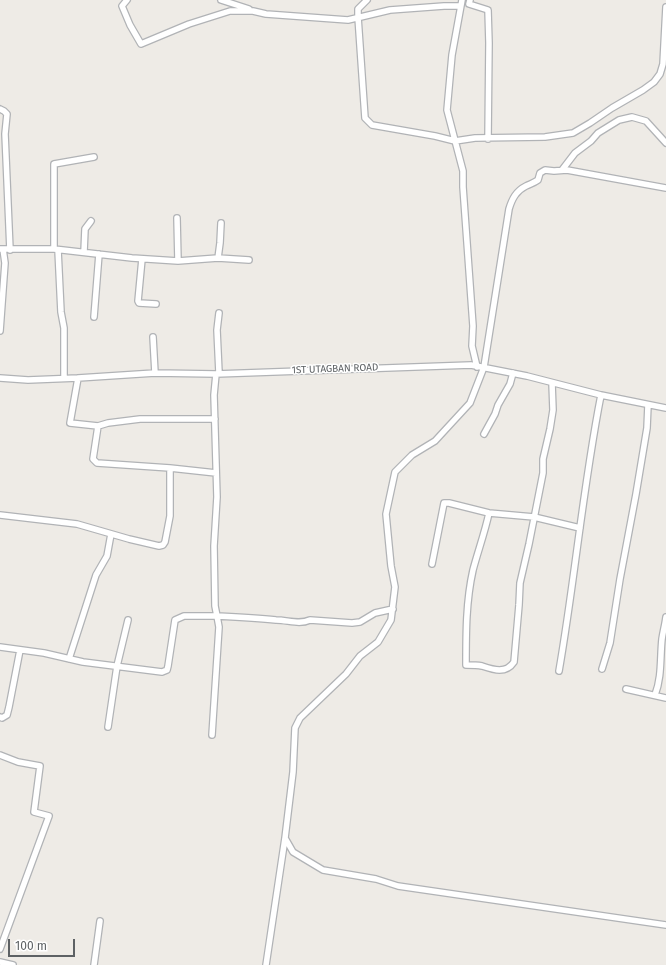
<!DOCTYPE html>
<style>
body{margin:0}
#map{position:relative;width:666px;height:965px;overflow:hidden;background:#eeebe6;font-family:"Fira Sans",sans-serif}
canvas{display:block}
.scale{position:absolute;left:8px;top:939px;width:67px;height:18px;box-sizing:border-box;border:2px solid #5d6164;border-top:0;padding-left:5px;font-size:12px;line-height:14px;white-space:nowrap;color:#5d6164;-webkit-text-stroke:3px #fff;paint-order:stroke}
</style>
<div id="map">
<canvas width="666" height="965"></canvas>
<div class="scale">100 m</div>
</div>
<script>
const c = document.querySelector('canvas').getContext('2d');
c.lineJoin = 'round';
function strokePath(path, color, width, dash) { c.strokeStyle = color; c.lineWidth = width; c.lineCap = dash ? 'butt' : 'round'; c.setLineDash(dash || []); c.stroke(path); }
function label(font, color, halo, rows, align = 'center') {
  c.font = font + ' "Fira Sans",sans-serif'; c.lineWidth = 3; c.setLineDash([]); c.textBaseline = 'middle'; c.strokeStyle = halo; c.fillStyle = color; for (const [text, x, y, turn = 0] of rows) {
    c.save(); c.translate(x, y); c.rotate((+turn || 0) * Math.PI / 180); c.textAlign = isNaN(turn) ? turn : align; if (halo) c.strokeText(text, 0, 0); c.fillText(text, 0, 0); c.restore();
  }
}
const street = new Path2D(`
 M127,0L122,6L130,25L141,44L189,24L230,11H253L266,14L348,20L390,10L444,6H460
 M221,0L249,9
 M367,0L358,9V17L365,118L372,125L435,136L455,141L475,138L545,137L573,133L590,123L612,108L643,90L654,82L660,74L663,64L666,7
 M462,0L452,55L447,110L463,171V187L473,326L472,346L477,367
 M470,0L469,4L488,10L489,43L488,139
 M0,109L4,111L7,114L5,134L10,250
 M562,170L575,153L591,141L598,133L619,120L632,117L646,121L666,143
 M666,188L567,170L554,171L545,170L540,173L538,180C534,183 530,184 526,186C516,191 512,199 509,209L484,367L470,403L435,441L412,455L395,472L386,514L391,566L395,587L391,620L378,642L360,656L346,674L300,718L295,728L293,772L285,838L293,852L323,870L376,879L398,886L666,925
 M177,218L178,261
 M0,249H54L132,258L178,261L218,258L249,260
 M54,249V164L94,157
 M58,250L61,312L64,328V378
 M84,252L85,229L91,221
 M218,258L220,243L221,223
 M142,259L138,301L139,303L156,304
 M94,317L99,254
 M0,331L5,263L3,249
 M153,337L155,373
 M219,373L217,330L219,313
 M216,374L214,395L217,497L214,546L215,606L217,616C237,617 257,618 276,620C288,620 299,625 310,620L352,623L360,622L375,613L393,609
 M0,378L28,380L78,378L155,373L216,374L471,365L527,376L601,395L666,408
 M78,378L70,423L98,426L108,423L140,419H215
 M98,426L93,459L97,463L170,468L216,473
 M484,434L495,414L498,405L510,384L513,373
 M489,513C485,532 478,551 473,570C466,601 466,633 466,665C471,665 477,665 482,666C494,670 506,674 514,662L519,605L520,583L529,544L543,473V459L550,429L553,410L552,383
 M0,515L77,524L129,539L159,546L163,545L165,542L170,516V468
 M432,564L444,503H449L489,513L534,517L580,528
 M0,647L44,653L83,662L162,672L167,670L168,666L175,620L184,616H217L219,627L212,735
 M69,659L96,575L107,556L111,534
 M602,669L610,643L620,579L636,494L647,428L648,405
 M559,671C575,579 583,486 601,395
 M626,689L666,698
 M655,695C662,677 660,658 662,639C663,632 665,625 666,617
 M0,717L2,718L7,715L9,707L20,650
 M108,727L117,666L128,620
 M0,755L18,762L40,766L34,812L49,816L0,949
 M0,962L13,965
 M94,965L100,921
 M266,965L285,838`);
const streetNames = [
 ["1ST UTAGBAN ROAD",335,369,-2]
];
strokePath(street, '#b1b3b6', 8);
strokePath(street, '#fff', 5.5);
label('10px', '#5d6164', '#fff', streetNames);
</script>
